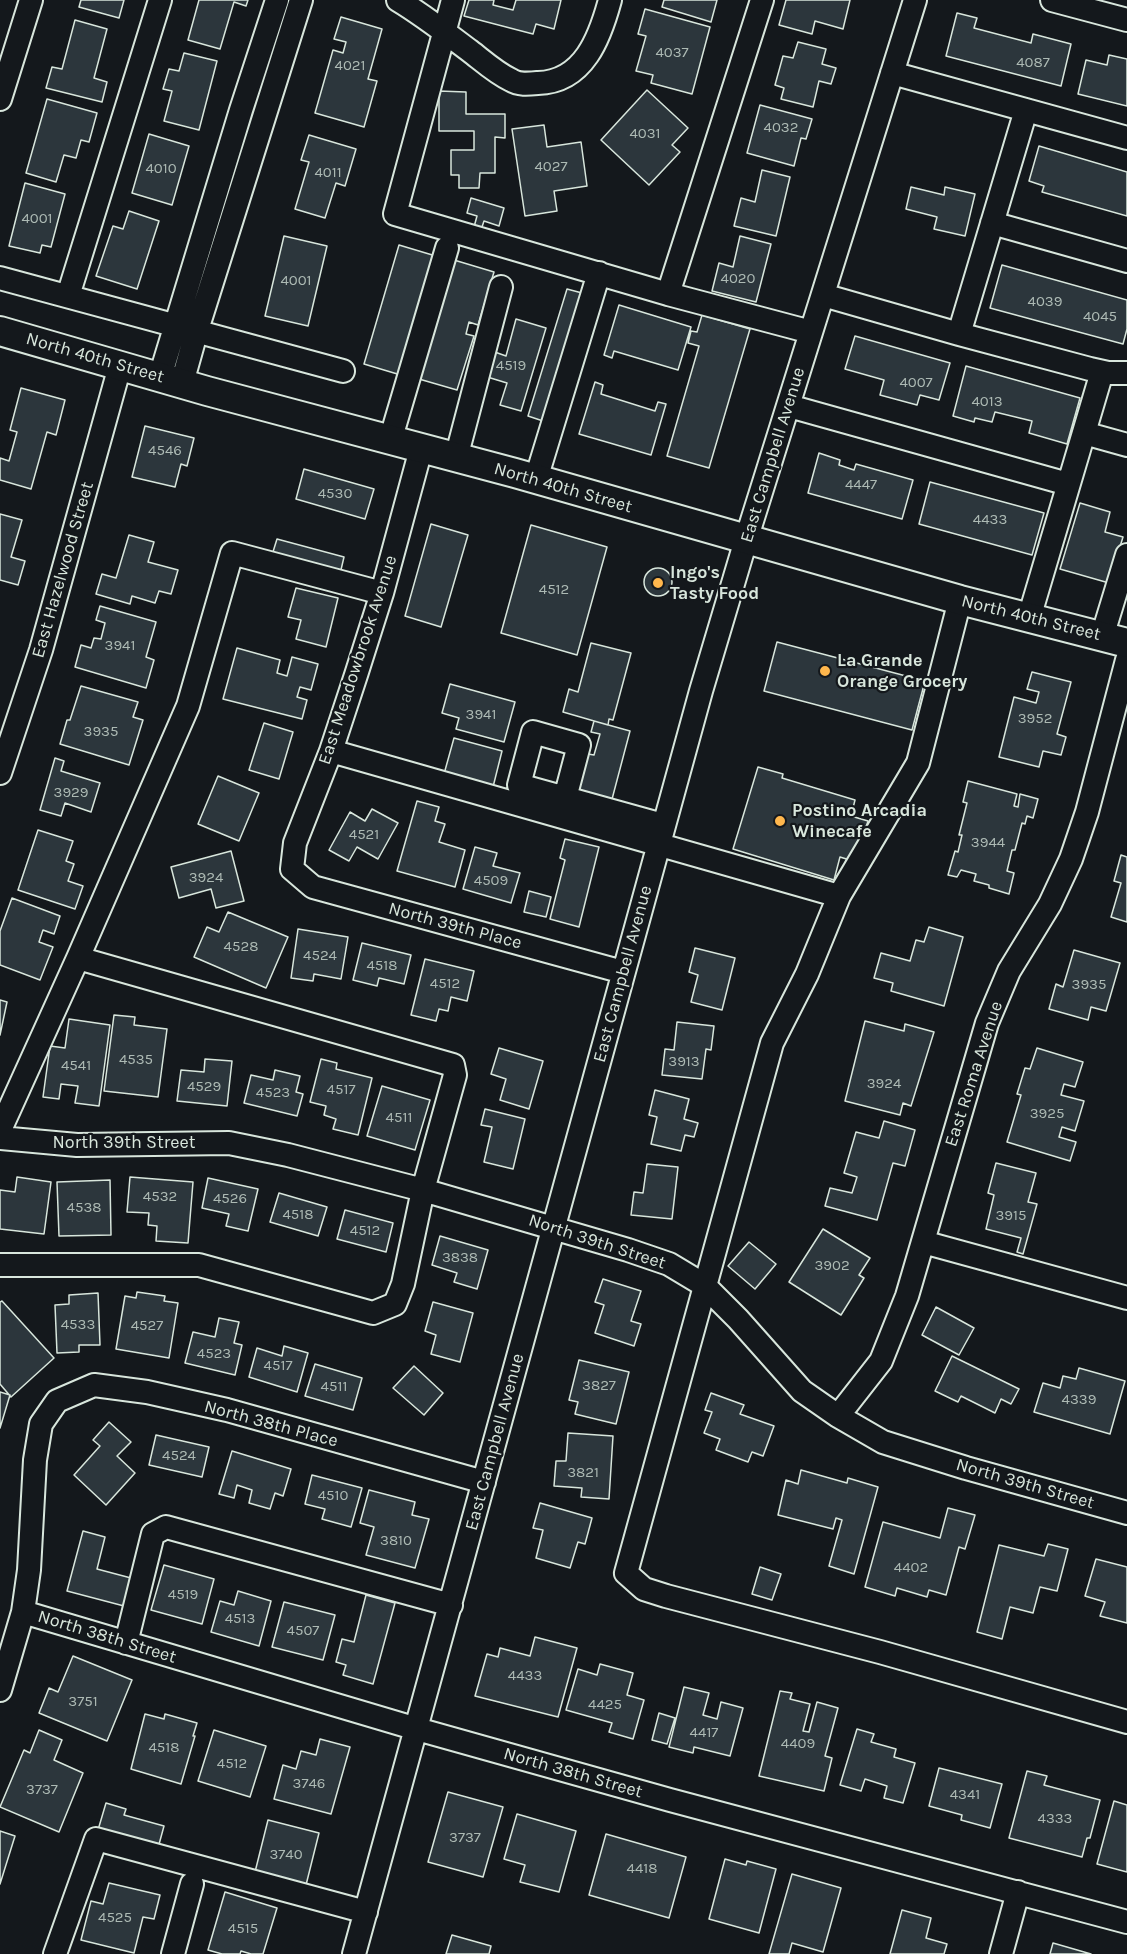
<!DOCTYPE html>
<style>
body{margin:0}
canvas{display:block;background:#14181c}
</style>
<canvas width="1127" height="1954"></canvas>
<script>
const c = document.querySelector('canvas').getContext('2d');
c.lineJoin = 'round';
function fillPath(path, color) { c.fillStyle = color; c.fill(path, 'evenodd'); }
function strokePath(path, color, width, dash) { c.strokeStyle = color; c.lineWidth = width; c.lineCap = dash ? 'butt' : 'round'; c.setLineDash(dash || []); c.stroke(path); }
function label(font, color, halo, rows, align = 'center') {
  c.font = font + ' Karla,sans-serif'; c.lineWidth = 4.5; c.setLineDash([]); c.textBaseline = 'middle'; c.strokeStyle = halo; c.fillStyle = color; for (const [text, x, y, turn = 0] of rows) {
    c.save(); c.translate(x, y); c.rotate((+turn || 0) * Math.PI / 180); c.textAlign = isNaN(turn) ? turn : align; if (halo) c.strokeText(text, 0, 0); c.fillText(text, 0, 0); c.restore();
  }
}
const building = new Path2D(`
 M81,0H124L119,18L79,7Z
 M199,0H248L246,6L234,2L220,49L188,40Z
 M469,0H494L493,5L513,10L516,0H561L554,29L536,24L533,34L464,16Z
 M664,0H717L711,22L662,7Z
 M786,0H850L843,29L815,21L812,34L779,25Z
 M645,9L710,27L692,94L651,83L653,75L636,71L646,36L638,34Z
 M957,13L977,18L974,28L1031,43L1033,34L1071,44L1061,86L946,56Z
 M341,17L382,29L368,79L377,81L364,127L315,113L333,50L343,53L346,42L334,39Z
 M75,20L107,29L94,78L107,82L102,102L46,88L52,67L62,69Z
 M798,42L826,49L822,64L836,68L831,84L819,81L813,107L781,99L784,88L775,85L783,56L793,58Z
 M184,53L217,61L199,130L164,121L172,91L163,89L169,69L179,71Z
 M1109,55L1127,59V106L1078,94L1086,60L1107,65Z
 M647,90L688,128L672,145L680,152L649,185L601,140Z
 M439,91L466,92V114H505V138L495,137V173H480L479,188H459V175H451V150H474V131H439Z
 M47,99L97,113L89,142L81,140L76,158L64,155L56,182L26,173Z
 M760,105L812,119L806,139L801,138L794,166L747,153Z
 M544,125L547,147L581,142L587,186L554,191L557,211L525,216L512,129Z
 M149,134L189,146L172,205L132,193Z
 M309,135L356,149L345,186L336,183L325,218L295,209L309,162L301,160Z
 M1039,146L1127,172V216L1042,192L1044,186L1029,181Z
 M762,170L790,177L776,236L734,226L741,198L755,202Z
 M25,183L65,194L51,247L42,245L40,253L9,246Z
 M911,187L944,195L945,187L975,194L965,236L934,229L937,217L906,209Z
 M471,198L504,208L499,226L484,221L481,230L474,227L477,216L467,213Z
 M129,211L159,221L137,289L96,276L113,226L123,229Z
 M284,236L327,246L308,326L265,316Z
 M740,236L771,244L756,302L712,291L719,263L733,267Z
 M399,245L439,257L404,376L364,364Z
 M454,260L494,272L478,325L469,322L466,334L474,336L457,390L419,379Z
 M1002,265L1127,300V329L1123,344L990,308Z
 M567,289L582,293L543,421L528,416Z
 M619,305L691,327L678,370L614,351L612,358L604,355Z
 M702,315L750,329L709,468L667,456L699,346L688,343L691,331L697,332Z
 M516,319L546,328L521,411L500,405L507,383L484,376L492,351L506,356Z
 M855,336L950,363L939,400L920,395L917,405L880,395L884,380L845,369Z
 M966,366L1080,398L1067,444L1029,433L1032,421L995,412L992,422L975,418L974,422L953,416Z
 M595,382L603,385L601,394L655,411L658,402L666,404L651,455L579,434Z
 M21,388L65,400L56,435L47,432L31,489L0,480V458L9,461L17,432L10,430Z
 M145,426L194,438L187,466L181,464L175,487L132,477Z
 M819,453L840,460L839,465L854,470L856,464L913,480L902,519L808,493Z
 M304,469L374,489L365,519L296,499Z
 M930,482L1044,513L1032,555L919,524Z
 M1080,503L1110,512L1105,532L1123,537L1109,583L1060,569Z
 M0,514L22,520L11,557L25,561L18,585L0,580Z
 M431,524L468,535L441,627L405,616Z
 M531,525L607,547L577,655L501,633Z
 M129,535L154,542L148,562L178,570L171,594L159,591L155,603L132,596L130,604L96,594L102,574L116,578Z
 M277,539L344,557L340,574L272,555Z
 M644 582a14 14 0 1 1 28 0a14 14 0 1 1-28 0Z
 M296,588L338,598L326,647L296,639L301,620L288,617Z
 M100,606L156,622L146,657L154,660L146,688L75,667L81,645L91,648L94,638L101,639L105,623L96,620Z
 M777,642L925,681L912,730L764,691Z
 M591,643L631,653L613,720L609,719L608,725L563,712L569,689L578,692Z
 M237,648L280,660L277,673L287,676L292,657L318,664L311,690L300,687L297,697L307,700L302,719L223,699Z
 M1032,672L1071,682L1057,734L1066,737L1061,755L1043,751L1039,767L999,757L1014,697L1036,703L1039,692L1027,689Z
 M450,684L515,702L504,742L456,729L459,718L442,713Z
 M81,686L138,702L133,717L143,720L129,765L60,744L67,720H70Z
 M594,721L630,731L611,803L577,794L588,754L594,755L600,734L591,732Z
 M264,723L293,732L279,779L249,770Z
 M454,738L502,751L493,787L444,774Z
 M55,758L64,761L61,771L100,783L91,812L65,803L61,816L40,810Z
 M758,767L783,774L782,778L855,800L851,816L868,821L856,862L840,857L834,880L733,849Z
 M218,776L259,793L239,841L198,824Z
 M968,781L1017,794L1014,806L1018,807L1020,794L1038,799L1033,818L1027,816L1025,824L1022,823L1015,850H1012L1007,871L1014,873L1009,894L989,888V885L974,881L976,874L961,870L957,877L948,875L955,851L958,852L962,835H959L967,803L963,802Z
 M417,801L439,807L435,821L445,824L439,842L465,850L455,887L397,871Z
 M372,809L398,823L378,859L357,847L349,861L329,850L350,812L365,821Z
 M38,830L73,841L66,861L74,864L68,881L83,886L75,909L18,890Z
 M565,839L599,847L579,927L550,919L565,860L560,858Z
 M475,847L497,853L493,866L520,873L511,903L463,889Z
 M231,851L244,901L216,908L211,889L179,898L171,867Z
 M1121,855L1127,857V922L1111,917L1121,883L1114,881Z
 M529,891L551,897L546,917L524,912Z
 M12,898L60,916L54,934L43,930L39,942L53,947L40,980L0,965V931Z
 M228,912L288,937L266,988L194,957L207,927L219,932Z
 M929,927L963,937L944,1006L891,991L893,983L874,978L881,953L910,961L916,940L924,942Z
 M298,929L348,937L341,979L314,974L313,981L291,978Z
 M362,943L411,955L404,984L379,978L377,986L353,980Z
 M695,948L735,958L722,1010L691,1002L698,975L689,972Z
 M1074,950L1120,963L1106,1011L1091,1007L1088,1020L1049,1009L1056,984L1063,987Z
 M425,959L474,971L467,1001L451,997L448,1011L439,1009L436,1021L411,1015Z
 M0,1000L7,1002L0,1035Z
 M114,1015L135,1017L134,1025L167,1029L158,1097L104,1091Z
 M69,1019L110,1025L99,1106L75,1103L78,1086L61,1084L59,1099L43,1097L50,1046L65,1048Z
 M865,1021L904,1031L905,1024L934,1032L911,1106L903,1103L900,1115L845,1101Z
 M677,1022L714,1026L711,1050L706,1049L702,1079L662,1075L665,1049L674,1050Z
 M499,1048L543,1061L529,1109L500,1100L506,1079L491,1074Z
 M1037,1048L1083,1062L1075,1087L1064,1084L1061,1095L1084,1101L1075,1131L1062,1127L1059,1137L1076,1142L1070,1161L1007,1142L1021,1095L1017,1094L1025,1068L1030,1069Z
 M205,1059L232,1061L227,1106L177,1101L181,1070L204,1072Z
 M321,1059L337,1063L336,1069L372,1078L358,1135L333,1129L336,1119L324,1115L326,1106L310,1102Z
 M275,1070L300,1076L296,1092L303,1094L297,1116L244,1103L251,1075L273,1080Z
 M382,1086L430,1100L415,1150L367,1136Z
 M655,1090L689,1099L684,1119L698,1123L694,1137L685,1135L681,1151L651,1144L657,1117L649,1115Z
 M485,1109L525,1119L513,1169L484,1162L492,1127L481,1125Z
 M884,1121L915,1130L905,1166L893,1163L877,1220L825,1206L830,1188L852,1193L857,1177L844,1173L856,1132L879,1138Z
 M996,1163L1036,1173L1028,1202L1037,1204L1023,1254L1017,1252L1021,1238L986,1229L994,1195L988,1193Z
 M647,1164L678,1167L672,1219L631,1215L634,1192L643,1193Z
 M17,1177L51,1182L44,1234L0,1229V1190L15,1192Z
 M130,1177L193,1182L188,1243L156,1241L157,1226L148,1225L149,1213L127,1212Z
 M208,1178L258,1189L248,1231L226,1226L229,1214L202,1208Z
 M110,1180L111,1235L59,1236L57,1182Z
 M279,1193L327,1207L318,1236L270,1222Z
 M345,1210L393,1223L386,1252L337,1239Z
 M823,1229L870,1258L859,1275L864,1278L841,1315L789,1282Z
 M440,1236L488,1250L477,1289L454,1282L457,1273L432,1265Z
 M749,1242L776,1264L755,1289L728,1266Z
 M603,1279L641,1291L631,1321L641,1324L634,1346L595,1333L604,1305L595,1302Z
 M137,1292L165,1296L164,1301L178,1303L169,1358L116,1349L125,1296L136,1298Z
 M98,1293L100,1345H79V1352L57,1353L55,1305L69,1304V1295Z
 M2,1301L54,1358L11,1397L0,1384V1302Z
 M433,1302L473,1313L460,1362L431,1354L436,1335L425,1331Z
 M936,1307L974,1328L959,1355L922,1335Z
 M219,1318L239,1322L234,1343L242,1345L235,1375L185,1363L193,1332L215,1337Z
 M284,1346L308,1353L297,1392L249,1377L257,1348L282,1356Z
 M952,1356L1019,1389L1011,1404L1001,1399L995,1413L961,1396L958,1402L935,1391Z
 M579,1360L629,1372L616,1424L575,1414L578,1402L569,1400Z
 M315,1364L362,1378L353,1410L305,1396Z
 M414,1366L443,1393L424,1415L393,1388Z
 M1079,1368L1125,1381L1110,1434L1034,1412L1043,1383L1060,1388L1063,1376L1076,1379Z
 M0,1392L10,1395L0,1428Z
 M711,1393L744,1405L740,1414L774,1426L763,1456L752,1452L748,1462L716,1450L720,1439L704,1433L712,1412L705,1410Z
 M109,1422L131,1442L117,1456L135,1473L106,1505L74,1475L100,1446L93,1440Z
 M568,1433L613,1436L609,1499L581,1497L582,1488L554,1486L556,1461H566Z
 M156,1435L209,1447L202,1477L149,1465Z
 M232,1451L291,1469L283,1496L275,1493L270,1509L249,1503L252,1490L237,1485L234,1498L219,1494Z
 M801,1470L847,1483L848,1478L878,1487L854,1574L829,1566L842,1520L836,1518L833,1529L778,1515L786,1480L798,1484Z
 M312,1475L362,1488L351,1527L322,1519L325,1509L305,1504Z
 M369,1490L415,1502L412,1515L429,1519L415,1568L366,1555L374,1527L360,1523Z
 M540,1503L592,1518L585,1544L578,1542L570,1568L536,1558L543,1530L533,1528Z
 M948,1508L975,1515L965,1549L959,1547L946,1595L929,1590L927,1597L897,1588L895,1596L865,1587L883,1522L940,1538Z
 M83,1531L105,1537L97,1569L131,1578L124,1606L67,1591Z
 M1048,1544L1068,1549L1057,1591L1040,1587L1033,1613L1010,1607L1002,1639L977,1632L999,1545L1044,1556Z
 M1096,1559L1127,1567V1623L1100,1616L1105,1602L1085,1596Z
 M164,1565L214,1579L202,1624L151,1610Z
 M760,1567L781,1574L772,1600L752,1594Z
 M238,1591L271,1601L259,1646L211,1632L220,1601L234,1605Z
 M366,1595L395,1603L373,1684L343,1675L346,1665L336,1662L342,1639L354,1642Z
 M284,1602L335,1615L323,1660L272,1647Z
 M535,1637L577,1648L558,1717L475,1696L487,1654L498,1657L500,1648L530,1656Z
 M73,1656L132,1680L107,1741L39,1713L49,1688L58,1692Z
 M600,1664L633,1673L627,1695L644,1700L633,1739L609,1732L612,1723L566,1710L578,1669L597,1675Z
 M684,1687L709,1693L703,1715L717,1719L721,1702L743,1708L730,1756L694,1747L693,1753L669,1747Z
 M780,1691L792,1693L790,1699L810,1704L803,1731L809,1732L817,1702L838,1708L825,1756L832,1758L824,1791L759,1776Z
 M659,1713L675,1718L667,1744L652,1740Z
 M145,1714L164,1719L165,1714L197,1723L193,1736H195L181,1784L131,1769Z
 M857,1729L874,1734L871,1742L896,1749L894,1757L915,1763L903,1803L884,1798L887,1786L865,1779L861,1791L840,1785Z
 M39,1730L62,1740L54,1760L83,1773L59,1832L0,1807L24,1750L30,1753Z
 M214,1730L266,1746L250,1797L198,1781Z
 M320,1739L350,1747L331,1814L274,1799L283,1765L296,1769L301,1751L316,1755Z
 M939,1768L1002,1784L990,1828L961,1820L962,1815L929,1806Z
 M1027,1771L1047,1776L1044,1785L1100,1800L1090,1838H1087L1082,1857L1009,1838Z
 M448,1792L503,1807L483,1877L428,1862Z
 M1114,1801L1127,1805V1872L1097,1864Z
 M106,1803L126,1809L124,1815L164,1826L158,1848L98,1830Z
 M517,1814L576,1831L559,1892L520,1882L525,1865L504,1859Z
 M268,1820L319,1833L305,1889L254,1876Z
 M0,1831L15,1836L0,1884Z
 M606,1834L686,1857L669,1918L589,1895Z
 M725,1859L746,1865L747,1861L776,1869L759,1933L709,1919Z
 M792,1874L841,1888L823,1952L792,1943L789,1954H769Z
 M109,1883L160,1895L154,1919L143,1917L134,1953L81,1940L91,1901L103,1904Z
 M225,1892L277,1908L263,1954H251L241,1951L240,1954H222L208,1950Z
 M902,1910L931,1918L926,1938L947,1944L944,1954H890Z
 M452,1935L491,1946L489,1954H446Z
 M1053,1943L1091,1954H1050Z`);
const minor = new Path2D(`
 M398,0C423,15 446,33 470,51C483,61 496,73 511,80C519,85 528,84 538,83C584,82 600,37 610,0
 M453,0L395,214L668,294L811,332
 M1052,0L1127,20
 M892,73L1127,138
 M0,99L31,0
 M992,223L1127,261
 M0,278L343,371
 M668,294L762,0
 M823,295L959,334L1090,369L1108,373H1127
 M68,296L160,0
 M959,334L1026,110
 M160,377L241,110L277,0
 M182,383L196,333L301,0
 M789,406L1068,484
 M1084,433L1127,445
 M390,441L447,248
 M421,449L382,593L356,675L331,751L295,843L292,869L313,887L623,972
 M456,458L501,287
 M536,479L599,273
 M960,600L918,763L839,896L807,974L772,1043L626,1573L644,1589L666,1596L880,1652L1127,1722
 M1029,618L1102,372
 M1102,637L1127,555
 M331,751L839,896
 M0,773L41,650L120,366
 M565,798L579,745L533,732L519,785L663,825
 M0,1130L78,958L188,706L232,553L382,593
 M0,1138L77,1145L229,1143L288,1155L423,1190L628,1250L669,1264L704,1285L738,1319L802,1391L838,1416L883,1442L966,1468L1127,1513
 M923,1242L1127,1298
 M0,1265H199L373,1313L395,1304L403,1284L423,1190L455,1075L453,1065L78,958
 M838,1416L881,1361L907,1296L987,1023L1009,971L1050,904L1071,859L1087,812L1127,660
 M23,1612L417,1729L670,1800L1127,1922
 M126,1643L153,1534L166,1527L451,1605
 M0,1690L23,1612L29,1570L35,1460L41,1424L57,1401L94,1385L147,1392L227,1410L484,1482
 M55,1954L96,1839L366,1912
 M173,1954L192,1884
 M354,1954L701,691L746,540L915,0
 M1001,1954L1018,1892`);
const major = new Path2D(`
 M0,331L207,391L515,473L960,600L1127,643`);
const markers = [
 [658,583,6,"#ffb74d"],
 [825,671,6,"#ffb74d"],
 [780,821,6,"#ffb74d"]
];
const numberNames = [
 ["4037",672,53],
 ["4087",1033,63],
 ["4021",350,66],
 ["4032",781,128],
 ["4031",645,134],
 ["4027",551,167],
 ["4010",161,169],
 ["4011",328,173],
 ["4001",37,219],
 ["4020",738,279],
 ["4001",296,281],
 ["4039",1045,302],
 ["4045",1100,317],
 ["4519",511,366],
 ["4007",916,383],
 ["4013",987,402],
 ["4546",165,451],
 ["4447",861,485],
 ["4530",335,494],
 ["4433",990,520],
 ["4512",554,590],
 ["3941",120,646],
 ["3941",481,715],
 ["3952",1035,719],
 ["3935",101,732],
 ["3929",71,793],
 ["4521",364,835],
 ["3944",988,843],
 ["3924",206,878],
 ["4509",491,881],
 ["4528",241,947],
 ["4524",320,956],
 ["4518",382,966],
 ["4512",445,984],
 ["3935",1089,985],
 ["4535",136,1060],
 ["3913",684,1062],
 ["4541",76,1066],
 ["3924",884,1084],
 ["4529",204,1087],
 ["4517",341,1090],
 ["4523",273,1093],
 ["3925",1047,1114],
 ["4511",399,1118],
 ["4532",160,1197],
 ["4526",230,1199],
 ["4538",84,1208],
 ["4518",298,1215],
 ["3915",1011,1216],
 ["4512",365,1231],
 ["3838",460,1258],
 ["3902",832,1266],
 ["4533",78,1325],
 ["4527",147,1326],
 ["4523",214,1354],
 ["4517",278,1366],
 ["3827",599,1386],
 ["4511",334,1387],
 ["4339",1079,1400],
 ["4524",179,1456],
 ["3821",583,1473],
 ["4510",333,1496],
 ["3810",396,1541],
 ["4402",911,1568],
 ["4519",183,1595],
 ["4513",240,1619],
 ["4507",303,1631],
 ["4433",525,1676],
 ["3751",83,1702],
 ["4425",605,1705],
 ["4417",704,1733],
 ["4409",798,1744],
 ["4518",164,1748],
 ["4512",232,1764],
 ["3746",309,1784],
 ["3737",42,1790],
 ["4341",965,1795],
 ["4333",1055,1819],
 ["3737",465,1838],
 ["3740",286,1855],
 ["4418",642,1869],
 ["4525",115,1918],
 ["4515",243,1929]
];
const streetNames = [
 ["North 40th Street",95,358,16],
 ["East Campbell Avenue",773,455,-73],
 ["North 40th Street",563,488,16],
 ["East Hazelwood Street",63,570,-74],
 ["North 40th Street",1031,618,14],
 ["East Meadowbrook Avenue",358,660,-72],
 ["North 39th Place",455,926,15],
 ["East Campbell Avenue",623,974,-75],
 ["East Roma Avenue",974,1074,-72],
 ["North 39th Street",124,1143],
 ["North 39th Street",597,1242,18],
 ["North 38th Place",271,1424,15],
 ["East Campbell Avenue",495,1442,-75],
 ["North 39th Street",1025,1484,16],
 ["North 38th Street",107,1637,17],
 ["North 38th Street",573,1773,16]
];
const poiNames = [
 ["Ingo's",670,573],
 ["Tasty Food",670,594],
 ["La Grande",837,661],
 ["Orange Grocery",837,682],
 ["Postino Arcadia",792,811],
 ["Winecafe",792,832]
];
fillPath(building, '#2c363c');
strokePath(building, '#d8e6dc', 1.5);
strokePath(minor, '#d8e6dc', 26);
strokePath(major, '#d8e6dc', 32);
strokePath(minor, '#14181c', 22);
strokePath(major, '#14181c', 28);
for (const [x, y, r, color] of markers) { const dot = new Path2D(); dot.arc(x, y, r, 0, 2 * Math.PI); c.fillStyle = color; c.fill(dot); strokePath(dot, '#14181c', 2); }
label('15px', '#adbab4', null, numberNames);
label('18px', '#d8e6dc', '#14181c', streetNames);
label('bold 18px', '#d8e6dc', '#14181c', poiNames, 'left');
</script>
